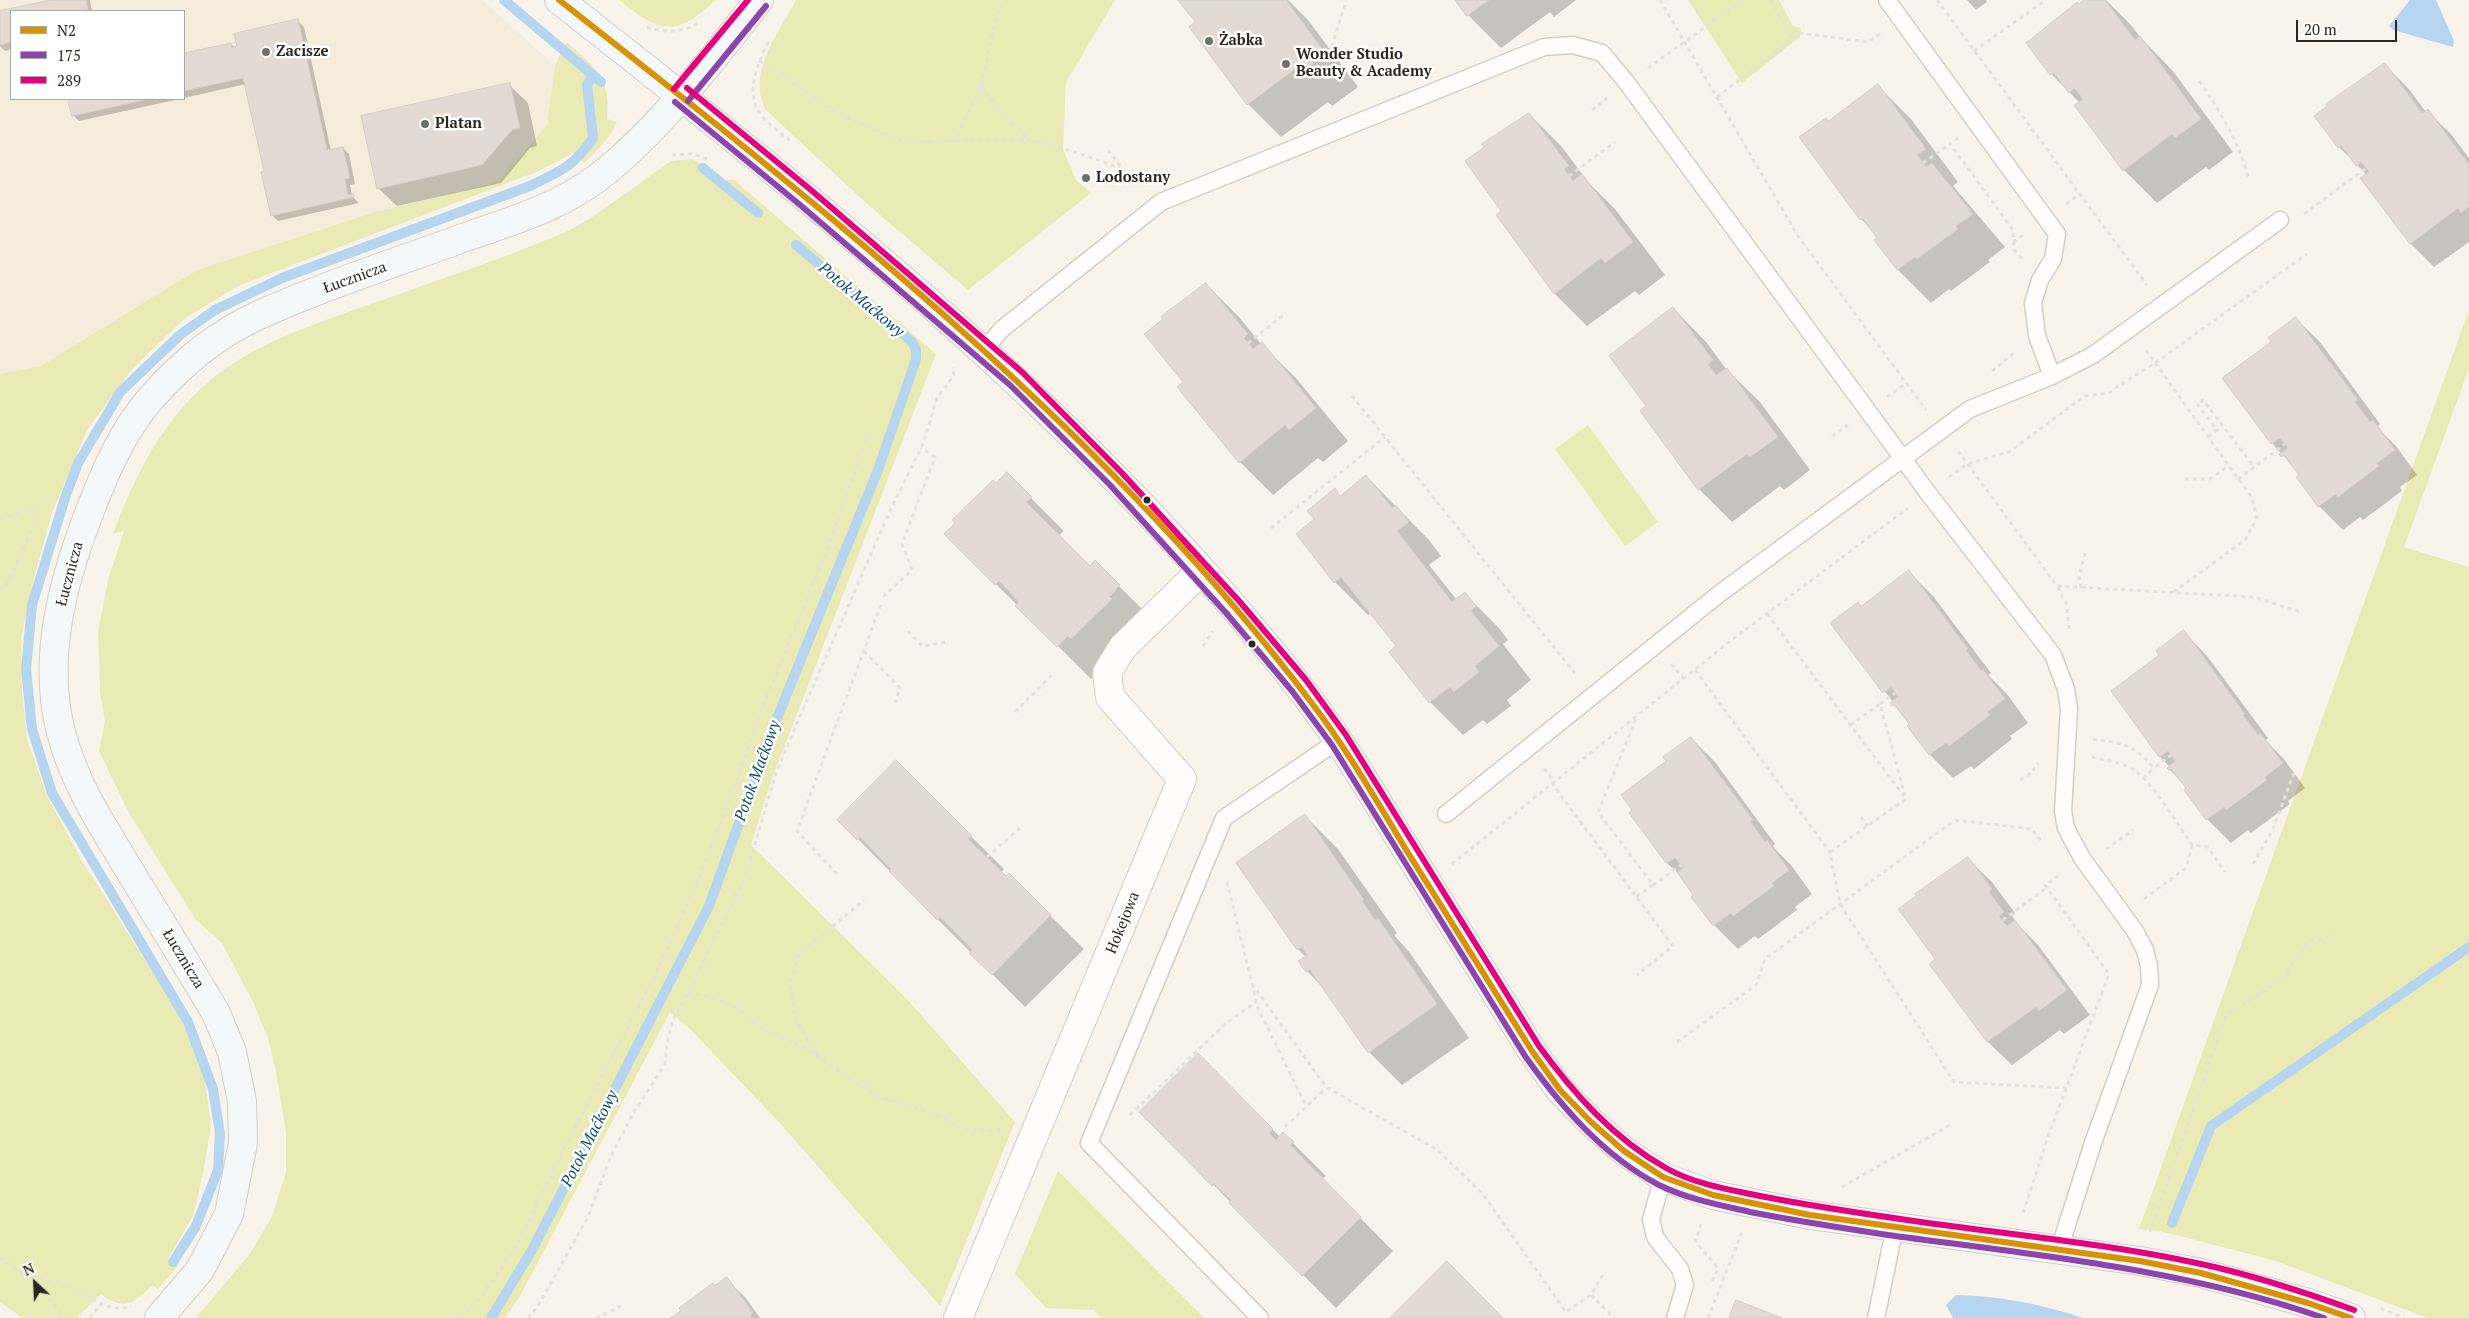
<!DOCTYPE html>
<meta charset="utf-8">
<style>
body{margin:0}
#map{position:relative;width:2469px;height:1318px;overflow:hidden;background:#f8f4ec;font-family:"PT Serif",serif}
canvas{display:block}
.legend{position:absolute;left:10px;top:10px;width:175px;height:90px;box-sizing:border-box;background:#fff;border:1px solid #aaa9a6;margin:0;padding:6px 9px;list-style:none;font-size:15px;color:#2a2721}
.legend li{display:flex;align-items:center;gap:10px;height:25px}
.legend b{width:25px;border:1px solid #aaa9a6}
.north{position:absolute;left:10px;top:1258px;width:50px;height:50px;-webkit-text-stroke:4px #fff;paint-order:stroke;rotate:335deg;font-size:14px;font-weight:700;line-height:20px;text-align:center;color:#2a2721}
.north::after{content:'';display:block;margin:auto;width:18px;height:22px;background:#2a2721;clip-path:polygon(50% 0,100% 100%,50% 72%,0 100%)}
.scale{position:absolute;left:2296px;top:20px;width:101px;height:22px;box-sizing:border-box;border:2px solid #2a2721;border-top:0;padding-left:6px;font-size:15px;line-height:18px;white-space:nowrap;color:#2a2721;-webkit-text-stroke:4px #fff;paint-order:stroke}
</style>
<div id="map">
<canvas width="2469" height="1318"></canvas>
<ul class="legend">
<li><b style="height:6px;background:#d89305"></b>N2</li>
<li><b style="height:6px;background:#8e44ad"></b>175</li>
<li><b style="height:6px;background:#e5007d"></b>289</li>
</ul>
<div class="north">N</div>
<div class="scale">20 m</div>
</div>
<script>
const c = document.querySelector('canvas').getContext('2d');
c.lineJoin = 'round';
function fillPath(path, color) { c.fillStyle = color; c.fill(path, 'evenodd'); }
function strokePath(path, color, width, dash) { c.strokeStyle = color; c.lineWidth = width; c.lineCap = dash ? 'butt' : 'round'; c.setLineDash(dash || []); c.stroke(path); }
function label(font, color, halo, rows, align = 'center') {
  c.font = font + ' "PT Serif",serif'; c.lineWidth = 5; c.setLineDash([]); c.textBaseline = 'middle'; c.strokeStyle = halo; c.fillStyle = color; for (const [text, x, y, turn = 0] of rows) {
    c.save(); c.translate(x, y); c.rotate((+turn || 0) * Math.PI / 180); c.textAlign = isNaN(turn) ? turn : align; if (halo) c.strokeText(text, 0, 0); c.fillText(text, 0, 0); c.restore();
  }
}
const built = new Path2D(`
 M0,0H482L555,65L547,125L499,182L375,212L197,270L41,367L0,374ZM11,11H184V99H11Z`);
const green = new Path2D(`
 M619,0H716C675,38 660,33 619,0Z
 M796,0H1115L1066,82L1063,149L1076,180L1091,193L968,290L865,202L766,110C746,72 779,33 796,0Z
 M1688,0H1779L1793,26L1801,28L1800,37L1742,83Z
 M567,42C596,69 611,76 607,119L617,122C610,138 597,151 584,163L573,153L539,171L240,285L185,318L133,368L87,430L52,513L35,574L21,638L22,691L27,739L47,796L82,861L173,1004L196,1050L205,1080L211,1126L203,1173L193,1216L168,1258L178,1266L158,1289L152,1285C133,1305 124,1311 101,1294L77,1318H22L0,1302V374L41,366L197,270L375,212L498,182L547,125L555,65Z
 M691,159L705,165L725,181L733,179L936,354L770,784L751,845L907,999L1015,1122L940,1306L779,1122L690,1029L670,1012L519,1298L505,1318H196L249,1255L272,1217L286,1172V1132L276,1072L268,1038L254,1004L222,943L196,920L129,813L99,751L105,721L100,692L98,632L108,580L124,531L113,534C135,476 159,426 206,384C251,344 310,326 365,306C433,282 502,259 568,231L591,218L671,161Z
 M2469,310V368L2404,547L2469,567V1318H2428L2273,1260L2160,1231L2139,1229Z
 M1588,425L1658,522L1625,546L1555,449Z
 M1058,1171L1204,1318H1102L1094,1310L1046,1308L1015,1274Z`);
const water = new Path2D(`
 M2410,0H2436L2454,41L2453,47L2393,30L2389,26Z
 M1956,1295C2000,1296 2041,1304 2083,1318H1953L1946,1305Z`);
const shadow = new Path2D(`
 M57,0H90L92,11H11V49L5,51L0,46V13Z
 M1180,0H1288L1308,20L1358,87L1332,106L1328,102L1281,137L1248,104L1191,27L1196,22Z
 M1457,0H1576L1554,17L1550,12L1501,48L1468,15Z
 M1967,0H1986L1987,2L1976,10Z
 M2086,0H2106L2131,25L2141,38L2173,71L2233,152L2209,170L2206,167L2157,203L2124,170L2076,106L2080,103L2051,74Z
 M298,21L304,27L331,151L343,148L349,154L355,184L350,185L352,196L359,203L278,221L272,215L266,172L246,84L184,98V55L231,44L235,48Z
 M2385,65L2408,88L2426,112L2427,111L2451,134L2469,158V242L2434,267L2410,243L2367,175L2339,147Z
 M509,85L528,103L537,146L530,148L501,183L397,206L378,188Z
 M1878,86L1911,119L1958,182L1953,186L2005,247L1988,260L1990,262L1951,291L1949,289L1931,303L1898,270L1876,240L1878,238L1873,231L1861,219L1828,122Z
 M70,99H180L79,121L73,115Z
 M1529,114L1562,147L1588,182L1615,209L1665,275L1639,295L1635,291L1587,326L1554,293L1503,211Z
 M1206,284L1239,317L1261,344L1295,377L1348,441L1323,462L1318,458L1273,495L1240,462L1185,383Z
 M1673,308L1706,342L1727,370L1760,402L1810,470L1784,490L1780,486L1732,522L1699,489L1647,406Z
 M2296,319L2320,342L2380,424L2378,426L2382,432L2396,446L2417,475L2400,487L2402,491L2363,520L2360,517L2343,530L2319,506L2296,470L2272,443L2273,342Z
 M1007,474L1064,531L1058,536L1090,568L1095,562L1152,619L1091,679L946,534ZM1115,589L1116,590L1105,601L1104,600Z
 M1366,476L1429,540L1441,556L1429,565L1457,600L1465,594L1498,627L1508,640L1503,644L1531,680L1507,700L1511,706L1487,724L1483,720L1463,735L1430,702L1391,652L1398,646L1371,612L1368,615L1335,582L1315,520L1335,490L1341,497Z
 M1909,572L1933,596L1991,673L1988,675L2007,694L2028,723L2010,736L2012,739L1974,769L1971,766L1953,778L1930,755L1908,726L1911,724L1907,719L1892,703L1893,702L1832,623L1861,607Z
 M2184,632L2207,656L2268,738L2266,740L2269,744L2284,759L2305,788L2288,801L2290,804L2251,833L2248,830L2231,843L2207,819L2185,791L2188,789L2170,770V767L2160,757L2112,691L2161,655Z
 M1691,738L1715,762L1775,844L1773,846L1777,851L1791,865L1812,894L1795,907L1797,910L1758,939L1755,936L1738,949L1714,925L1693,897L1695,895L1682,877L1667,863L1631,813L1668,762Z
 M896,762L1004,869L1001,873L1006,878L1009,875L1084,949L1025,1007L839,820Z
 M1305,816L1338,849L1397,933L1394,935L1410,953L1469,1038L1402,1085L1369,1052L1327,992L1307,971L1306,957L1298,949L1238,863Z
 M1968,859L1992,882L2015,913L2012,916L2021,928L2038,945L2090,1015L2064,1034L2060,1030L2012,1065L1988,1042L1931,964L1936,960Z
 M1198,1055L1280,1137L1293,1143L1326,1176L1322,1179L1393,1251L1336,1308L1141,1112Z
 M726,1279L745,1297L760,1318H671L713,1285L715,1287Z`);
const stream = new Path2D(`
 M504,0L601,82
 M703,168L758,213
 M2172,1223L2211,1126L2469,947
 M173,1262L196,1226L218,1170L220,1134L213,1089L188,1022L52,793L32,729L26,669L32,605L65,498L78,463L121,391L181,334L215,310L282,278L530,186C561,171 573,167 593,138L587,84L593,76
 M491,1318L532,1250L709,906L775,723L878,470L916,359V349L912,342L796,245`);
const building = new Path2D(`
 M51,0H86L88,11H11V42L0,45V11Z
 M1178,0H1286L1326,54L1298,74L1295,69L1247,105L1189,27L1195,22Z
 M1455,0H1489L1467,16Z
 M2084,0H2105L2135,40L2140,36L2201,119L2175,138L2172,134L2123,171L2074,105L2083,100L2080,95L2074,88L2069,93L2054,73L2050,75L2026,43L2077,2L2079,4Z
 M298,19L327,150L343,147L350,178L345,179L348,195L354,194V197L271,216L261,172L264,171L243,78L184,91V53L231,43L232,48L237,46L234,34Z
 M2385,63L2422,113L2428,109L2469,165V207L2461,213L2458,208L2410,244L2360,178L2369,172L2366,168L2361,162L2356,166L2341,145L2338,148L2314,116L2327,106L2326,104Z
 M510,83L520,128L512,130L482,165L377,189L361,116Z
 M1878,84L1926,149L1917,155L1926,167L1932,163L1973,214L1956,226L1958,229L1917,259L1915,257L1897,270L1874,240L1877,238L1862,218L1860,220L1799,137L1826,118L1828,121Z
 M68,99H149L72,116Z
 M1529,113L1569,166L1564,169L1573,181L1582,174L1633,242L1605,263L1601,258L1554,294L1496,215L1501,211L1465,161L1484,147L1482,144Z
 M1206,283L1248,334L1244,338L1253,349L1262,342L1316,408L1289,430L1285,425L1239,463L1177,387L1183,382L1144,334L1163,319L1161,317Z
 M1673,307L1713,360L1708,364L1716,375L1727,368L1778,437L1750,457L1747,454L1698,490L1640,411L1646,406L1609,356Z
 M2296,317L2358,400L2355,402L2370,422L2373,420L2395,450L2377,463L2379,466L2338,497L2336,494L2318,507L2296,477L2299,475L2284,455L2281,457L2279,454L2288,448L2285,444L2280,438L2271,444L2222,378L2271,342L2268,338Z
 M1007,472L1032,497L1026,502L1090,566L1095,560L1120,585L1109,596L1112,599L1071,639L1068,636L1057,647L1015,606L1019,602L999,581L995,585L944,534L955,523L952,520L993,480L996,483Z
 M1366,475L1392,508L1396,505L1409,522L1397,531L1452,602L1465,592L1476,606L1471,611L1499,646L1475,666L1479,672L1454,692L1450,687L1429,703L1389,652L1396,646L1341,577L1334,583L1296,534L1314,519L1307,511L1335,488L1340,496Z
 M1909,570L1968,649L1966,650L1981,671L1983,669L2005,699L1987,712L1990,715L1949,746L1946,743L1929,755L1907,726L1909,724L1894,704L1892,706L1890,703L1898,697L1891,687L1883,693L1830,623L1858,602L1861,606Z
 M2184,630L2245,714L2243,715L2258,735L2260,733L2283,763L2265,777L2267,780L2226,810L2224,807L2206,820L2184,790L2186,788L2171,769L2169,770L2167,768L2175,761L2168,751L2159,757L2111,691L2159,655L2156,651Z
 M1691,737L1753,820L1750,821L1765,842L1767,840L1789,870L1772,883L1774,886L1733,916L1731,913L1713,926L1691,897L1693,895L1677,872L1683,868L1675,858L1666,863L1629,813L1632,810L1621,795L1666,761L1663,757Z
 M896,760L972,836L968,839L1006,876L1009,873L1051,915L992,975L969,953L972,949L940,917L937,920L889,871L891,869L860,837L857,840L837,820Z
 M1305,814L1364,900L1362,901L1375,920L1378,918L1437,1004L1368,1053L1310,970L1306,972L1298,961L1307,955L1302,947L1297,950L1236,863Z
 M1968,857L1992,889L1989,892L2004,912L1999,916L2007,926L2015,920L2067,990L2039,1011L2036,1007L1987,1042L1929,964L1935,959L1898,909L1916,896L1915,894Z
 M1198,1053L1273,1129L1269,1133L1276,1140L1283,1132L1294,1142L1290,1145L1361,1217L1302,1276L1229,1203L1231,1200L1214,1184L1212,1186L1139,1112Z
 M1447,1261L1503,1318H1390Z
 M727,1277L753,1313L750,1315L752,1318H670L681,1311L679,1308L713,1283L715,1285Z
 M1736,1300L1782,1318H1729Z`);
const path = new Path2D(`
 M1660,0L1798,236L1926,410
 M1770,0L1793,39
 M1937,0L2147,285
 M647,27C663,33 687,33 700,21
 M768,42C758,63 744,94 761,115C769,125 781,133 790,141
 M1974,51L2046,0
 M759,61L779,72L825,106L852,120L905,142L955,141L981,86L995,21L1004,0
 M1327,62L1346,1
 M1648,68L1743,0
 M2199,81C2221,112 2239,143 2249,179
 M981,86L1002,114L1028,138
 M1717,97L1800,33L1868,42L1881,33
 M1592,110L1607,98
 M1958,138L1950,144L2013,230L2014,250L2023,260
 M955,141L1029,139L1081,154L1123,169
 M1108,150L1126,173
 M672,155L693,154L707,159
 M1923,163L1950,144
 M1569,176L1615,142
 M2066,204L2080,194
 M2304,214L2366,168
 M2013,242L2025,234
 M1248,343L1286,313
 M2146,350L2252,498L2257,518L2245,540L2172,593
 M1992,371L2016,351
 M1352,396L1577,676
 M1887,397L1905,384
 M1832,436L1848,425
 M2208,437L2217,430L2197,404L2203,400L2254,467
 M1958,451L2057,586L2254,597L2303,613
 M1949,477L1967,464L2009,452L2085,396L2109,393L2117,387L2155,363L2307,254
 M2185,479H2210L2228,466
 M2238,479L2285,444
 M0,518L29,510L35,513L36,520L6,587L0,588
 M1271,528L1385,437
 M2058,587L2066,603L2070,633
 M2081,588L2079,577L2086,550
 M883,597L912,570L902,544L935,457L921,448
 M1767,614L1906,799
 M908,631L922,646L947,642
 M1203,646L1213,631
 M864,651L900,688L895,702
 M1671,664L1684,679
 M1695,670L1830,852L1840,904L1954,1082L2066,1088
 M1880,704L1895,693
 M1015,712L1054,673
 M1636,719L1598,812L1653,885L1636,897
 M1850,725L1880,704L1905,796
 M2093,739C2124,744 2132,743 2154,768L2171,755
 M2092,757C2104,760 2118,762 2129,767C2150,777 2178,825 2192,845L2208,847L2225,872
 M1544,769L1551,777L1553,785L1673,946L1637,975
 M2143,778L2154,768
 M2020,780L2031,773L2038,763
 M1861,817L1868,826
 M2106,849L2133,830
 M1830,852L1906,799
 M987,857L1020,828
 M1452,864L1729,642L1908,508
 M2253,864L2273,829L2294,773
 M837,874L797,831L881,604
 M1227,882L1258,1008L1306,1106
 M1653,885L1681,865
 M2144,899L2186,868L2192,845
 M2003,920L2046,888
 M1252,984L1326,1087L1436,1149L1482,1193L1566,1312L1591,1295L1603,1274
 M688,993L706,996L734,1006L766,1031L801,1046L879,1097L932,1113L965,1129L989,1131L1004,1128
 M1677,1042L1756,985L1765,959L1955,820L2032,829L2042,842
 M817,1055L795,1018L790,981L799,955L864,900
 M1130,1115L1225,1024L1256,1002
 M1285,1127L1326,1088
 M1842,1187L1950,1125
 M2023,1213L2049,1134L2109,974L2045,885L2061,874
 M1701,1224L1695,1241L1718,1268L1712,1282
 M2150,1232L2226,1016L2283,978L2309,941L2335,935
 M0,1258L34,1281L65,1318
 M25,1275C38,1278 53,1280 66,1285C87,1293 108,1315 131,1306
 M1591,1295L1614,1318
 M2381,1308L2404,1318
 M90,1318L102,1303
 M459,1318L481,1297L516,1247L566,1145L653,979L699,878L738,778L760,713L819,570L870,429
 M528,1318L538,1306L588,1217L611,1156L634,1112L665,1064L668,1038L673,1019L692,986L747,872L775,776L794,730L889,513L923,444L937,398L954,375L953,367
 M596,1318L623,1305
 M1708,1318L1742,1232`);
const lane = new Path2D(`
 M1887,0L2057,234L2053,259L2040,280L2033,303L2037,336L2052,376
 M984,350L1002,329L1161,202L1544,47L1573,45L1602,53L1627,83L1928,493L2053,655L2066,689L2069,709L2063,811L2066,828L2082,858L2135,931L2145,950L2149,966L2150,985L2093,1143L2059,1250
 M1446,814L1719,594L1970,409L2052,376L2093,355L2280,220
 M1663,1177L1651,1219L1655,1237L1680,1269L1685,1285L1675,1318
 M1260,1318L1089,1143L1224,818L1339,740
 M1876,1318L1895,1227`);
const street = new Path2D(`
 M958,1318L1182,779L1110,697L1107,673L1123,647L1201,571`);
const secondary = new Path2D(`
 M559,0C822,206 1090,420 1297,684C1338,735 1371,792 1405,847C1447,915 1490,983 1532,1051L1560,1090L1591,1122L1624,1151L1663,1177L1713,1195L1810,1215L2140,1261L2201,1273L2308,1303L2351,1318
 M159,1318L200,1270L229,1214L243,1143L242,1101L232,1052L216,1013C188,966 159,919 131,873C103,826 75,786 61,732C42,660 62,584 88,516C104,474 122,431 152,397C182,363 217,334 259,315C326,285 397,262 466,237C511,221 557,208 596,179C655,135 714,58 759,0`);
const bus1 = new Path2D(`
 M559,0C827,211 1103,427 1311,702C1346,748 1375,798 1405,848C1447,916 1490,983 1532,1051L1560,1090L1591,1122L1624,1151L1663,1177L1713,1195L1810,1215L2140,1261L2201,1273L2308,1303L2351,1318`);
const bus2 = new Path2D(`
 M688,101L766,6
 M675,102L799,204L1010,385L1110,485L1227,614L1292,691L1332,745L1525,1056C1560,1105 1603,1156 1659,1185C1687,1199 1720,1205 1750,1212C1796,1221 1842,1228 1888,1235C2035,1255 2184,1269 2324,1318`);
const bus3 = new Path2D(`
 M687,88L811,190L1022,372L1122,473L1240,602L1306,680L1346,735L1539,1046C1574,1094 1614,1139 1666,1168C1692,1183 1725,1189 1755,1195C1810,1206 1865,1214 1921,1222C2014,1235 2109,1244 2201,1264C2253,1275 2304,1292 2354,1310
 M674,89L748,0`);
const markers = [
 [1209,41,5,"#726f68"],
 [266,52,5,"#726f68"],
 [1286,64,5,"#726f68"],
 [425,124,5,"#726f68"],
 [1086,178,5,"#726f68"],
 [1147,500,4.5,"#2a2721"],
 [1252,644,4.5,"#2a2721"]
];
const poiNames = [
 ["Żabka",1219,41],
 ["Zacisze",276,52],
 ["Wonder Studio",1296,55],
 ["Beauty & Academy",1296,72],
 ["Platan",435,124],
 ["Lodostany",1096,178]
];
const streetNames = [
 ["Łucznicza",355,278,-20],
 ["Łucznicza",70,574,-75],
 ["Hokejowa",1123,923,-68],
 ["Łucznicza",183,959,59]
];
const waterNames = [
 ["Potok Maćkowy",861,300,40],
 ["Potok Maćkowy",758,771,-70],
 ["Potok Maćkowy",590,1139,-63]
];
fillPath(built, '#f5ecdc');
fillPath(green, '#eaeab4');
fillPath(water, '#b6d5f0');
fillPath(shadow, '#0003');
strokePath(stream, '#b6d5f0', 10);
fillPath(building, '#e3dad4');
strokePath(building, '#d4cfca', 1);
strokePath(lane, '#d2cec8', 19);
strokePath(street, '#d2cec8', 30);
strokePath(secondary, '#d2cec8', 30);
strokePath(path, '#e3e1de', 3, [4, 4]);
strokePath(lane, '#fefdfc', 16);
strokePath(street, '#fefdfc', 28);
strokePath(secondary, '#f5f8f8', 28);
strokePath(bus1, '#d89305', 6);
strokePath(bus2, '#8e44ad', 6);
strokePath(bus3, '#e5007d', 6);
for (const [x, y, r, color] of markers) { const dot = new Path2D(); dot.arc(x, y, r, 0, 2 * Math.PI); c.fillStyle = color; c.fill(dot); strokePath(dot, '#fff', 2); }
label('bold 15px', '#2a2721', '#fff', poiNames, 'left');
label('15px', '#2a2721', '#fff', streetNames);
label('italic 16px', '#0d4b77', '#fff', waterNames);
</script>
